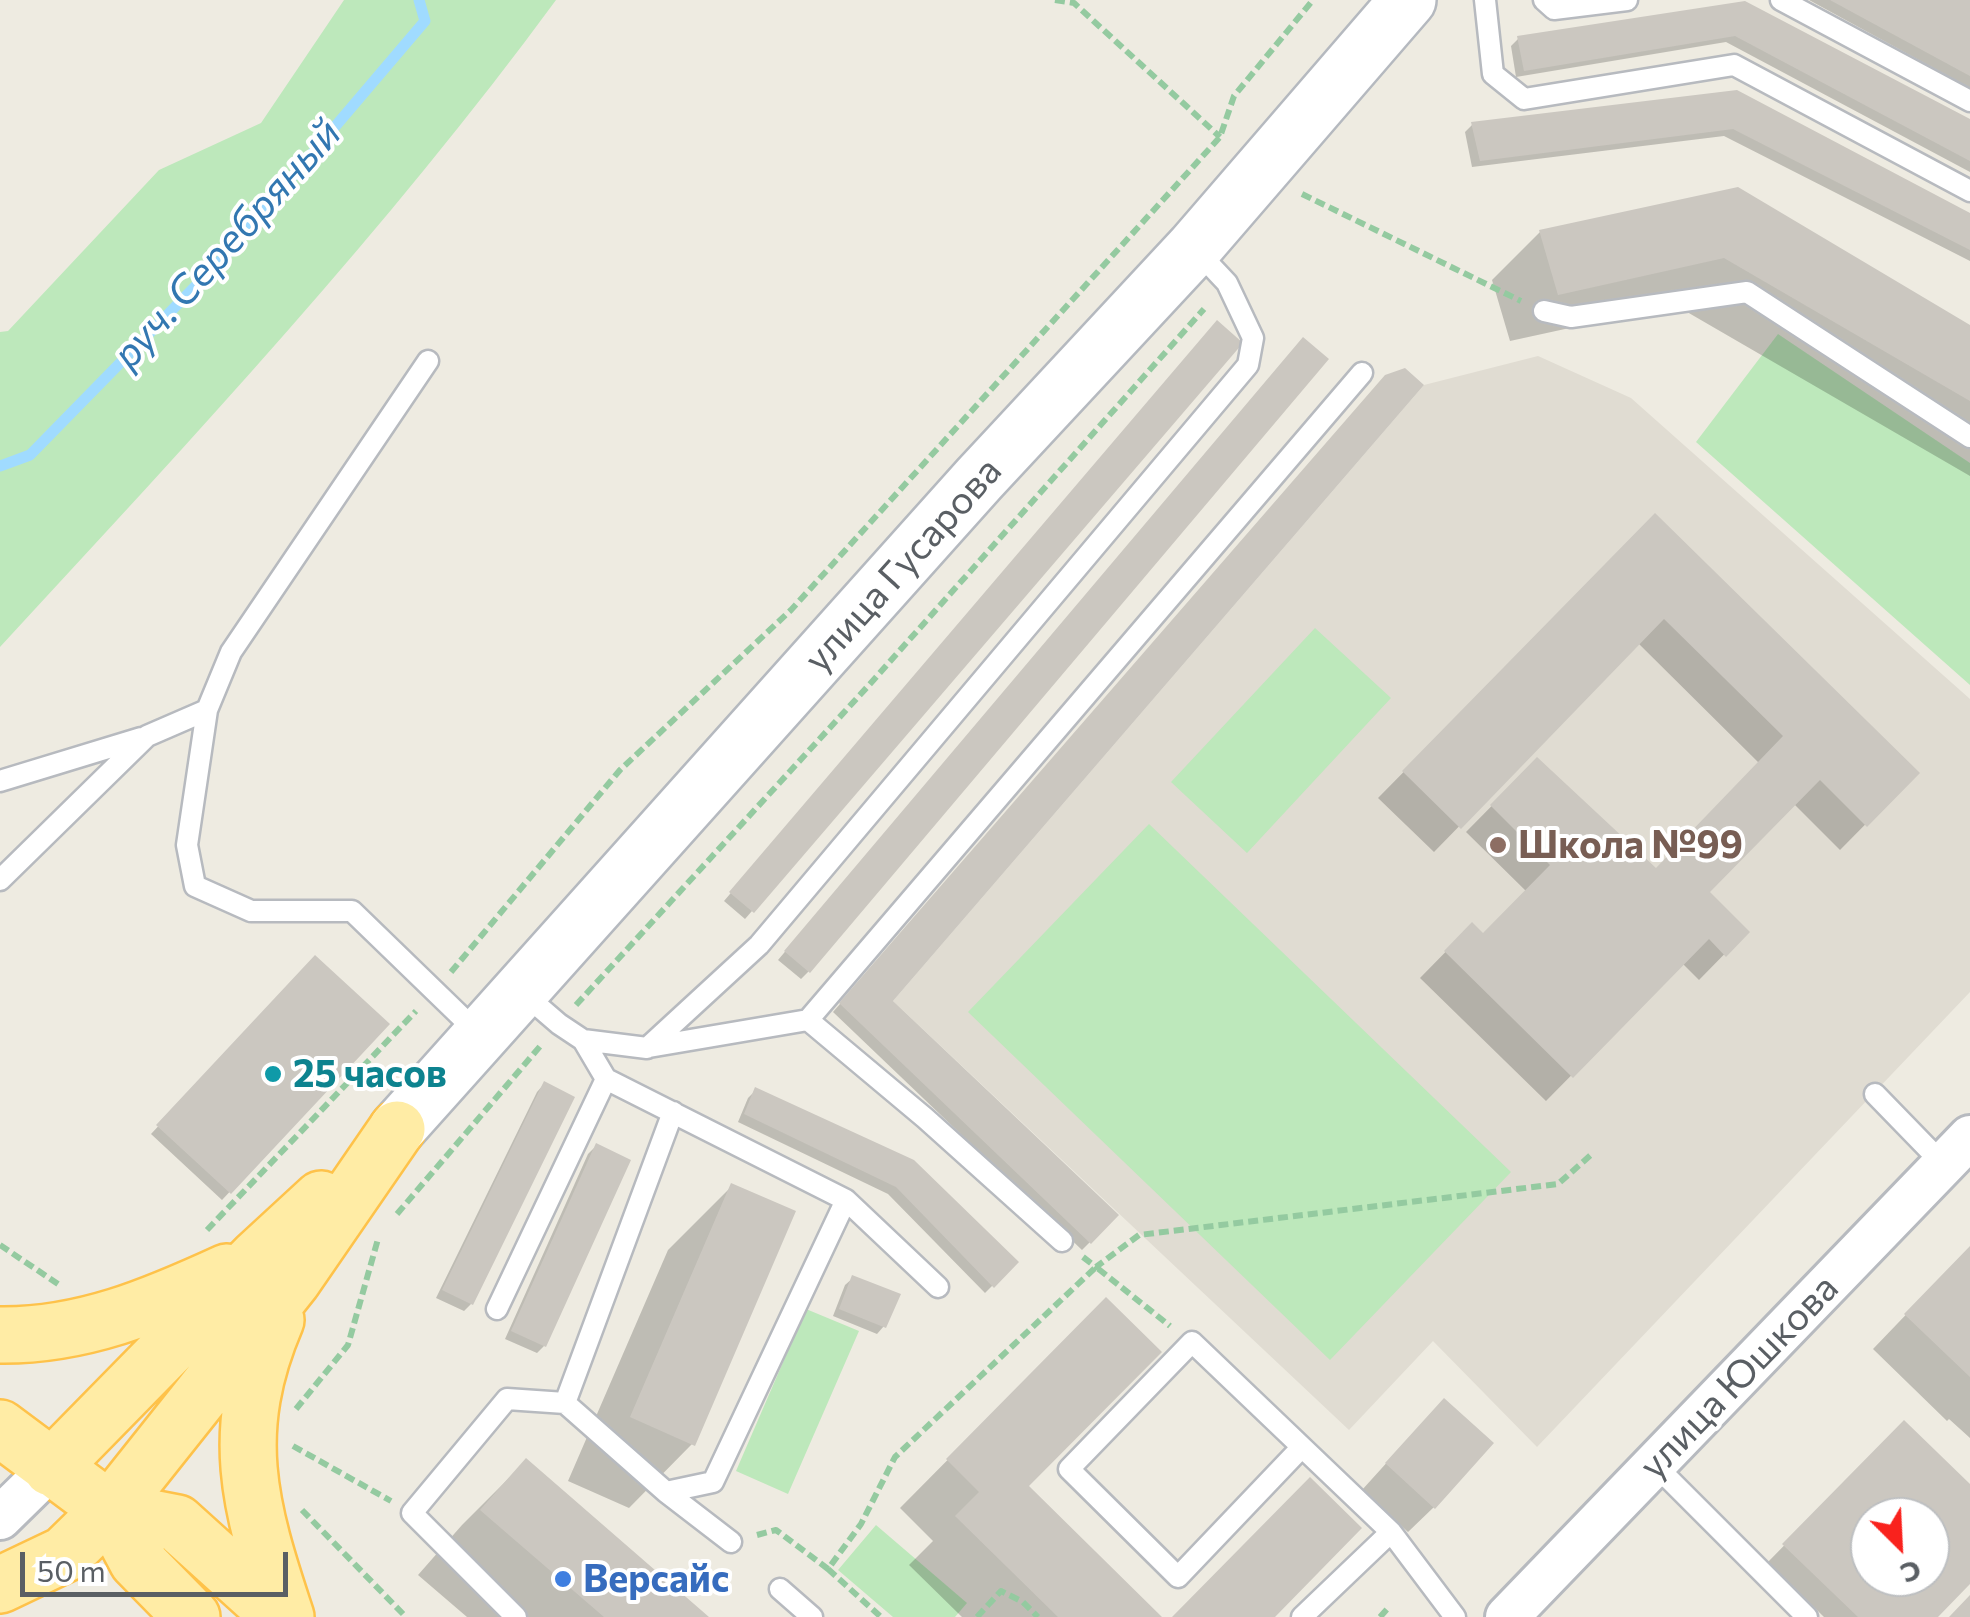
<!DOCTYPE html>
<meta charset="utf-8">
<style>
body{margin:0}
#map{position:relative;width:1970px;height:1617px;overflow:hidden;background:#eeebe1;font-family:Commissioner,sans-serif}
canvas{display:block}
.north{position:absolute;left:1850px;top:1497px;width:100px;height:100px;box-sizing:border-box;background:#fff;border:2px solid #bdbfc1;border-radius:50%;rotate:156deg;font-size:28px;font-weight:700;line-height:40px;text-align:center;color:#5a5f64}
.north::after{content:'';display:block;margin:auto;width:35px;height:45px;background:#f9221d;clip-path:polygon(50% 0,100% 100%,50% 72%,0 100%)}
.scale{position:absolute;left:20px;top:1552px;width:268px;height:45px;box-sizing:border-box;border:5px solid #5a5f64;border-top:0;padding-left:12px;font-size:30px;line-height:35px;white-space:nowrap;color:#5a5f64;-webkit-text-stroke:8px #fff;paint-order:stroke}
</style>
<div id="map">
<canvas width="1970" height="1617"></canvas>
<div class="north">С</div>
<div class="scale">50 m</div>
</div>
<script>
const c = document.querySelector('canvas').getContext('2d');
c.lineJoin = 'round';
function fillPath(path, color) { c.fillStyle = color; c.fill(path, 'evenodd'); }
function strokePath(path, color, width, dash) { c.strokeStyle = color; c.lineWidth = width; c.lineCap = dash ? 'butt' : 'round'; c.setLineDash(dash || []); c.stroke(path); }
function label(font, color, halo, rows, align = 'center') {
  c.font = font + ' Commissioner,sans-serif'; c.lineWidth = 8; c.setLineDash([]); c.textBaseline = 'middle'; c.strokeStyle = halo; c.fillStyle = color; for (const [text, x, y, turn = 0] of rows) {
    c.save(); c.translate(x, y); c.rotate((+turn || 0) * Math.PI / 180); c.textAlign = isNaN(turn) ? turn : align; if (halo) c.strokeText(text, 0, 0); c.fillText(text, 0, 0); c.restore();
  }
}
const education = new Path2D(`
 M1538,356L1631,398L1970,699V992L1537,1447L1433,1341L1349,1430L893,1001L1424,385Z`);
const green = new Path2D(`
 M344,0H556C388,229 193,438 0,647V332L8,331L159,170L261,123Z
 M1778,334L1970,463V685L1696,442Z
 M1315,628L1391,698L1247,853L1171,782Z
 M1149,824L1511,1172L1330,1360L968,1012Z
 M806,1309L859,1331L788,1494L736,1471Z
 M876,1525L967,1603L955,1617H893L838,1570Z`);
const shadow = new Path2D(`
 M1809,0H1970V88Z
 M1744,3L1970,122V172L1726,42L1516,77L1511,46L1518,39Z
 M1736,93L1970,215V261L1724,136L1472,167L1465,132L1472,125Z
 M1738,189L1970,328V476L1675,305L1510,341L1492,280L1540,232Z
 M1210,331L752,911L745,919L724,901Z
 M1295,348L808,972L801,979L778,960Z
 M1378,386L889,1001L1116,1216L1082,1250L833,1012Z
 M1655,517L1916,773L1840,850L1793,803L1706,892L1746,932L1699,980L1682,963L1546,1101L1420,978L1472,925L1483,936L1527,892L1466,832L1537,760L1655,871L1759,763L1638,643L1434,852L1378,798Z
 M315,958L387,1024L222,1200L151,1134Z
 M544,1084L471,1304L464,1311L436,1298L537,1092Z
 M756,1090L1016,1262L985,1293L888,1194L738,1122L748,1098Z
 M596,1146L544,1346L537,1353L505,1339L588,1154Z
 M732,1186L692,1444L629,1508L568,1481L668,1250Z
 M1970,1248V1438L1949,1419L1947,1421L1873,1349Z
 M853,1278L884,1326L877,1334L833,1316L845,1285Z
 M1106,1300L1026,1486L1158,1617H962L909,1565L933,1541L900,1508Z
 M1904,1423L1970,1488V1580L1934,1617H1824L1768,1562ZM1870,1517H1930V1577H1870Z
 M1419,1427L1434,1507L1408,1532L1362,1490Z
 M526,1461L705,1617H467L418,1575L462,1525Z`);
const stream = new Path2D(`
 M0,466L30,455L224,257L425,21L419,0`);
const building = new Path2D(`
 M1830,0H1970V76Z
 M1745,1L1970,119V161L1735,36L1524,71L1517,36Z
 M1737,90L1970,213V250L1733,129L1480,161L1471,122Z
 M1738,187L1970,325V401L1724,258L1558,295L1539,230Z
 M1217,320L1243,343L754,913L729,892Z
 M1303,337L1329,359L810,973L784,951Z
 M1405,368L1424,385L893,1001L1119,1215L1091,1244L839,1003L1385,375Z
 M1655,513L1920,773L1867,827L1820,780L1710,892L1750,932L1726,957L1709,939L1573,1078L1444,951L1472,922L1483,933L1550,865L1490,805L1537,757L1656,868L1783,736L1664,619L1461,829L1402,771Z
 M315,955L390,1024L231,1194L156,1125Z
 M544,1081L575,1097L473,1305L442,1290Z
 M755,1087L914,1160L1019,1262L994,1288L896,1187L744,1114Z
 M596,1143L631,1160L546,1347L511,1331Z
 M731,1183L796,1211L695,1446L630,1417Z
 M1970,1246V1377L1904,1314Z
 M852,1275L901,1294L886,1328L839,1309Z
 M1106,1297L1162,1352L1029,1486L1162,1617H1058L955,1516L979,1492L946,1459Z
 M1444,1398L1494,1443L1435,1509L1385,1463Z
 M1904,1420L1970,1484V1584L1938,1617H1858L1782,1544ZM1870,1517H1930V1577H1870Z
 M526,1458L709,1617H604L480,1510Z
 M1310,1477L1362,1528L1275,1617H1172Z
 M1970,1595V1617H1949Z`);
const path = new Path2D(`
 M1055,0L1074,3L1220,137
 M1302,194L1521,301
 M451,972L620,770L791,610L1220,137L1234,96L1313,0
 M576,1005L869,685L1204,309
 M397,1214L542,1044
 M207,1230L416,1011
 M0,1245L58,1284
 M1083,1257L1096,1267L1139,1235L1558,1184L1592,1154
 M296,1409L348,1345L378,1239
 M293,1446L391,1501
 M302,1510L406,1617
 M757,1535L776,1530L828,1569L861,1524L895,1457L1096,1267L1170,1326
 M828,1569L881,1617
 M977,1617L1001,1591L1023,1602L1038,1617
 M1380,1617L1390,1606`);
const lane = new Path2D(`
 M1485,0L1493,74L1524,99L1734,65L1970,191
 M1544,0L1554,9L1627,0
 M1781,0L1970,101
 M1544,311L1571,317L1747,292L1970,437
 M428,361L231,652L207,710L187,845L195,886L251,911H352L478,1033
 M0,781L141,738
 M0,880L147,736L207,710
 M523,993L559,1024L583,1040L606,1079L846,1200L713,1482L666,1492
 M808,1020L925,1118L1062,1241
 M583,1040L647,1048L759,945L1248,365L1253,338L1227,283L1196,250
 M649,1047L808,1020L1362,373
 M1875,1094L1943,1164
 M673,1112L565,1403L666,1492L731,1542
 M846,1200L938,1287
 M497,1309L606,1079
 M1301,1448L1178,1577L1069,1469L1192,1342L1391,1532L1455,1617
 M1654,1464L1807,1617
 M780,1589L812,1617
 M516,1617L412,1513L507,1399L565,1403
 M1302,1617L1391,1532`);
const street = new Path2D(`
 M0,1518L51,1468
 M1507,1617L1970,1137`);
const secondary = new Path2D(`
 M397,1129L979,479L1194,248L1408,0`);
const primary = new Path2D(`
 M276,1320C228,1432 249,1506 286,1617
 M0,1335C82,1336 153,1306 227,1272
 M0,1428L110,1510L177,1523L281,1617
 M51,1468L257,1258L321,1199
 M110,1510L137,1561L192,1617
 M0,1585L65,1554L110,1510L293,1280L397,1129`);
const markers = [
 [1498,845,10,"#8d6e63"],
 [273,1074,10,"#0f9aa8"],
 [563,1579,10,"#3f7fe0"]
];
const streetNames = [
 ["улица Гусарова",903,565,-48],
 ["улица Юшкова",1739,1377,-46]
];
const educationNames = [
 ["Школа №99",1518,845]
];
const cultureNames = [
 ["25 часов",293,1074]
];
const shopNames = [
 ["Версайс",583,1579]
];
const waterNames = [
 ["руч. Серебряный",227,244,-48]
];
fillPath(education, '#e0dcd2');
fillPath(green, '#bde8bb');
fillPath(shadow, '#0003');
strokePath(stream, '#a0dbff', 11);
fillPath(building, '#cbc7c0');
strokePath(lane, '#b7babf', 25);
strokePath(street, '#b7babf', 48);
strokePath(secondary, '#b5b9bf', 60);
strokePath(primary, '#fec24a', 60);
strokePath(path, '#94caa0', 6, [10, 5]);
strokePath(lane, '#fff', 20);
strokePath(street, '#fff', 42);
strokePath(secondary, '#fff', 55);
strokePath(primary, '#ffeca5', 55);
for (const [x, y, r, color] of markers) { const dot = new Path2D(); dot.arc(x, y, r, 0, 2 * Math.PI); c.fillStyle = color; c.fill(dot); strokePath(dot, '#fff', 4); }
label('38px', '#5a5f64', '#fff', streetNames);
label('bold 38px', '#785e54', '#fff', educationNames, 'left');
label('bold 38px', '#0d838f', '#fff', cultureNames, 'left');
label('bold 38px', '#366cbe', '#fff', shopNames, 'left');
label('italic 40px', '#3277b1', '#fff', waterNames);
</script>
